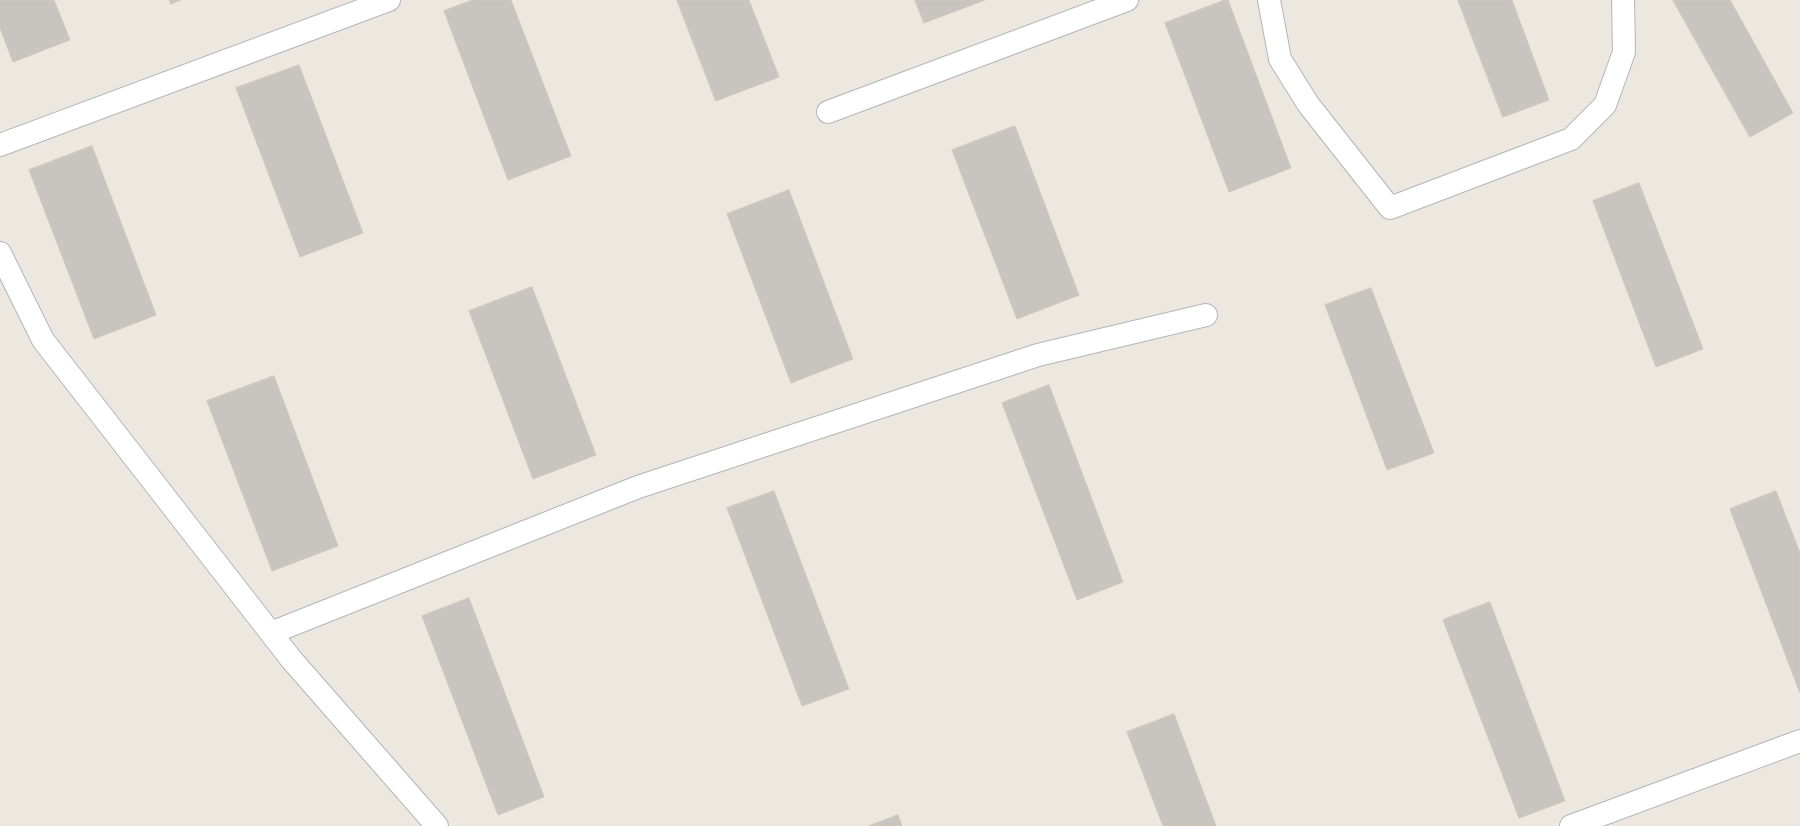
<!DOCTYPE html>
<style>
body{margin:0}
canvas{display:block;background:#ece7df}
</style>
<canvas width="1800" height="826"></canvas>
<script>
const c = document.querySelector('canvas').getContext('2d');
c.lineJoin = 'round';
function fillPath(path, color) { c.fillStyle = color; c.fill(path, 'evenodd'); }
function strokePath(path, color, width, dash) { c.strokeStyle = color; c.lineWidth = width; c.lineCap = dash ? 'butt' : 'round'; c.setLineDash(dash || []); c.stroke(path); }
const building = new Path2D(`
 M0,0H54L70,40L13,62L0,28Z
 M170,0H181L171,4Z
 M473,0H511L571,156L508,180L444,11Z
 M677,0H749L779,77L716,101Z
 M915,0H985L924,23Z
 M1225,0H1228L1291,168L1229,192L1165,23Z
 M1458,0H1512L1549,100L1503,117Z
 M1673,0H1730L1793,113L1750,137Z
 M299,65L363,233L300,257L236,88Z
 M1015,126L1079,295L1017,319L952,150Z
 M92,146L156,315L94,339L29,170Z
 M1639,183L1703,349L1656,367L1593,201Z
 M789,190L853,359L791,383L727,214Z
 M532,287L596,455L533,479L469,311Z
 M1371,288L1434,453L1387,470L1325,305Z
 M274,376L338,546L272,571L207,401Z
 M1049,385L1123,582L1077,600L1002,403Z
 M774,491L849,689L802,706L727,508Z
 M1776,491L1800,553V693L1730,509Z
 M469,598L544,797L498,815L422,616Z
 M1490,602L1565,801L1519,818L1443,620Z
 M1174,714L1216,826H1163L1127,732Z
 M898,815L902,826H869Z`);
const minor = new Path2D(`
 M1269,0L1280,59L1308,104L1390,208L1571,139L1605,105L1624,52L1623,0
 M828,112L1127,0
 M0,145L389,0
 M0,253L43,340L291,659L437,826
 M271,633L638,487L1038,355L1206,315
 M1571,826L1800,741`);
fillPath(building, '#c8c4be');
strokePath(building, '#d0c8bd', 1);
strokePath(minor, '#b2b6ba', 24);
strokePath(minor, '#fff', 22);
</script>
